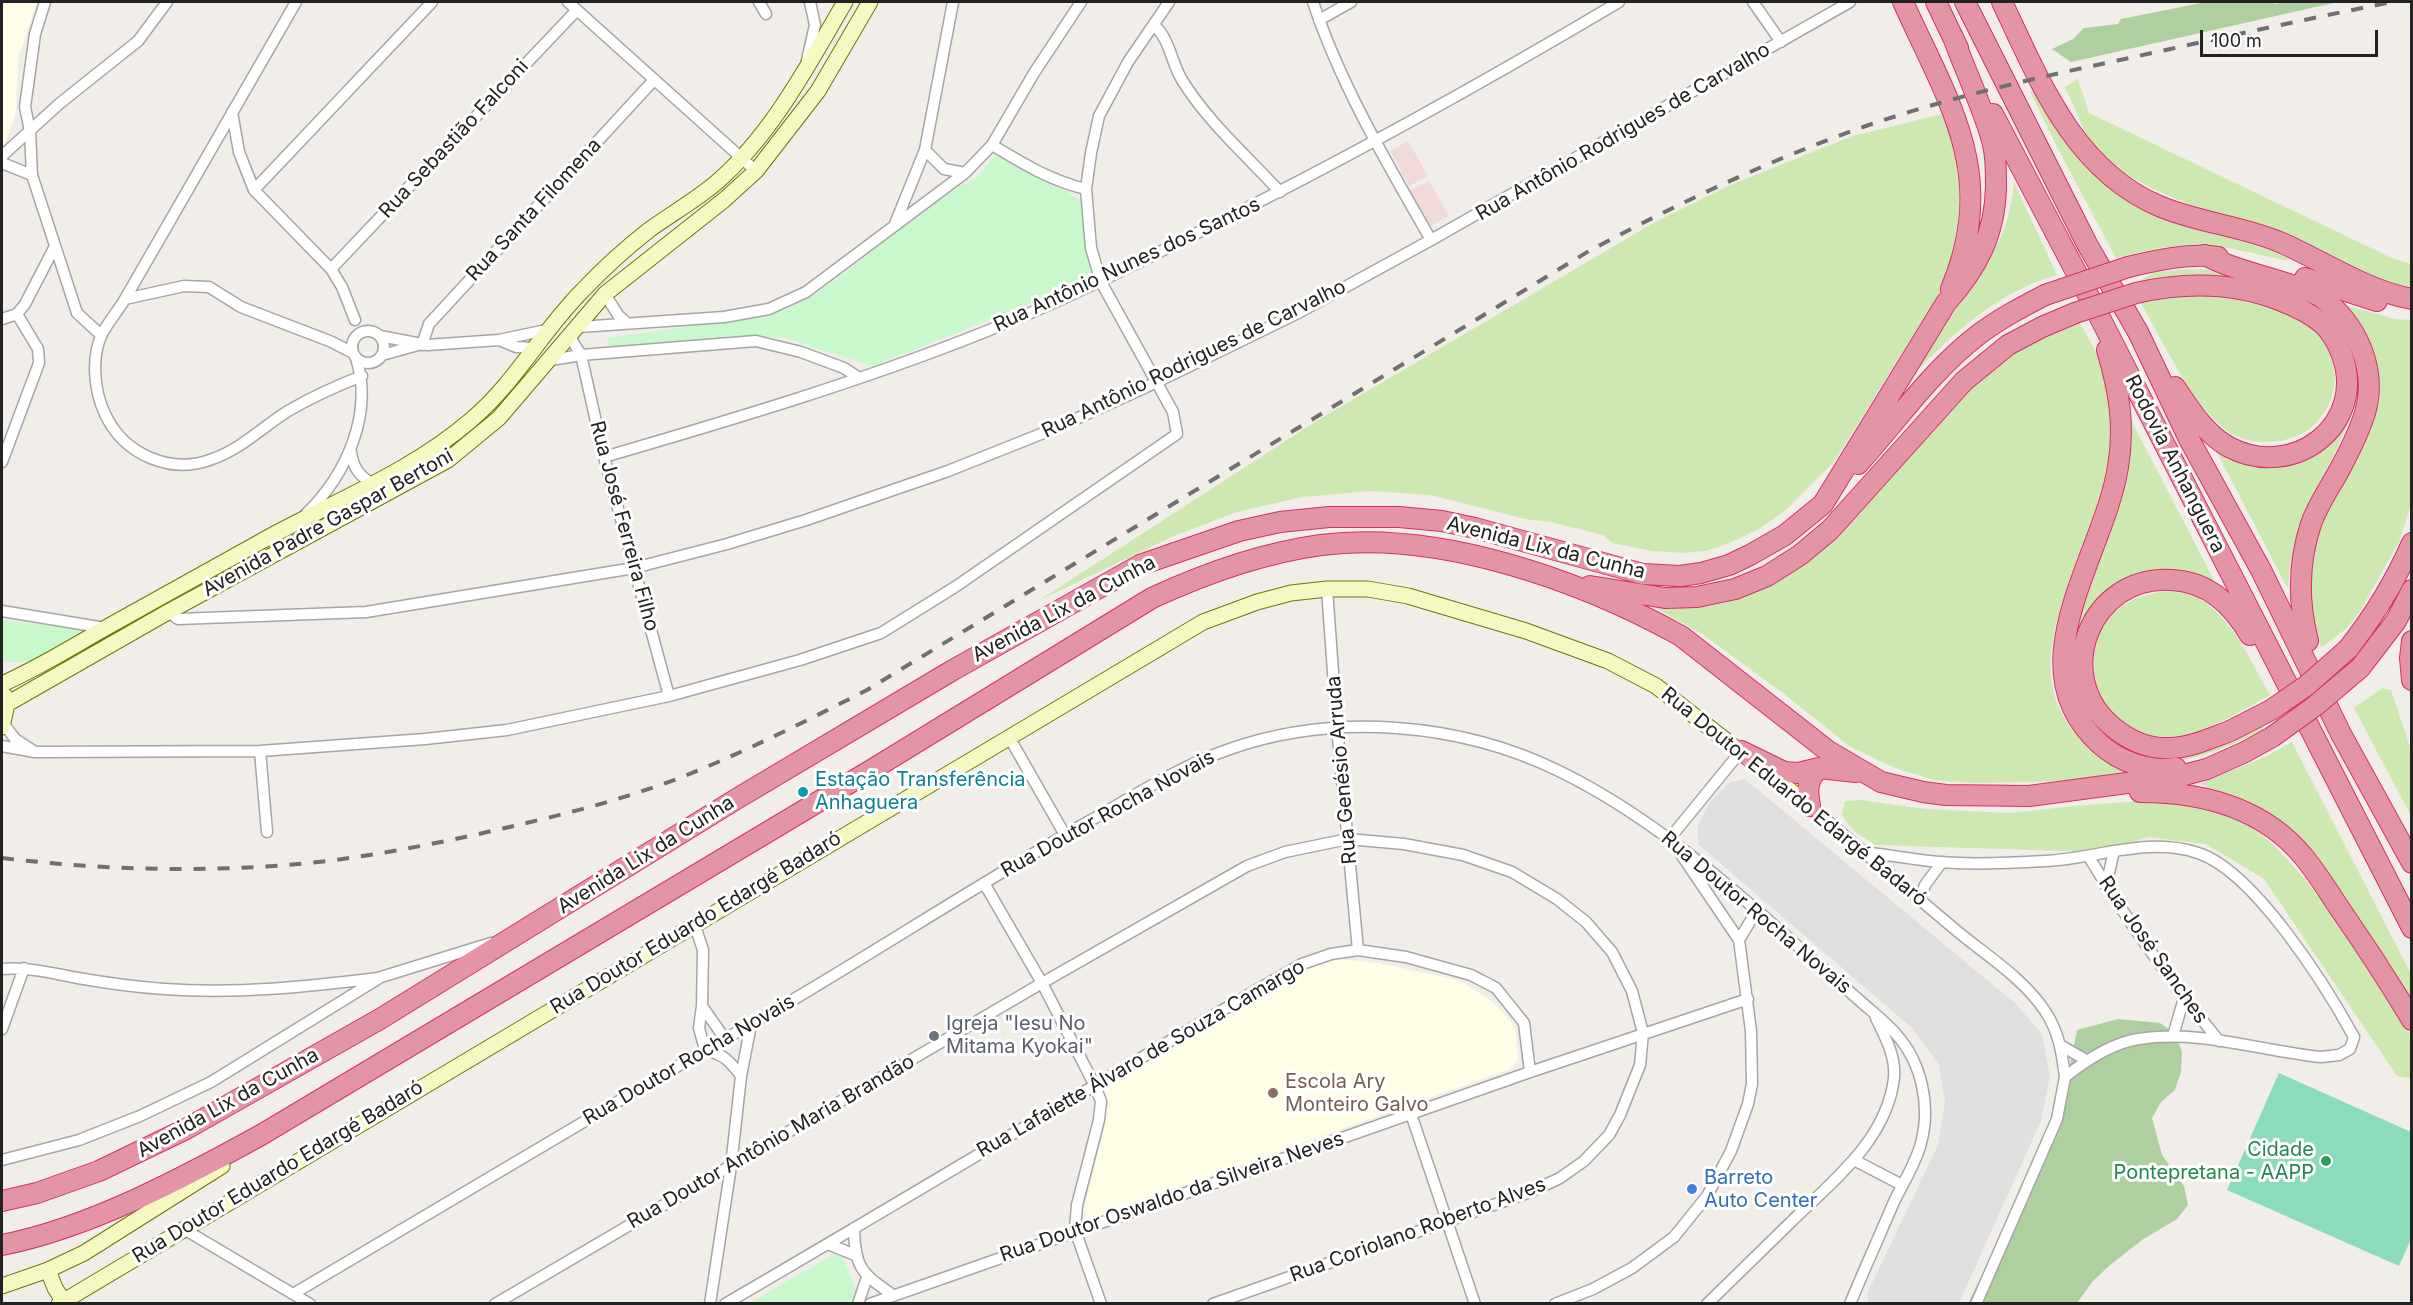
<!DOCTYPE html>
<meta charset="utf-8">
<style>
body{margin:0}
#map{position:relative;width:2413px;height:1305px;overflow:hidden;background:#f1eee9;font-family:Inter,sans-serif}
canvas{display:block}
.frame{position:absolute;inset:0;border:3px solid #222;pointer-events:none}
.scale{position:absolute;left:2200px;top:30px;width:178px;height:27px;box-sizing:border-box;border:3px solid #222;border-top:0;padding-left:8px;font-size:18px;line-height:21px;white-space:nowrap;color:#222;-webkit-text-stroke:4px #fff;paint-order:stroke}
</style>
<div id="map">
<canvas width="2413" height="1305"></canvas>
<div class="frame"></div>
<div class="scale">100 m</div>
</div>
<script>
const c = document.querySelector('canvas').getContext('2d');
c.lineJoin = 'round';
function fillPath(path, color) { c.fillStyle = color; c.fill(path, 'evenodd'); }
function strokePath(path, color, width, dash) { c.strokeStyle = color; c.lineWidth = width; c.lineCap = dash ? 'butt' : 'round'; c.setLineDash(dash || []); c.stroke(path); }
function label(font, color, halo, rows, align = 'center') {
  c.font = font + ' Inter,sans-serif'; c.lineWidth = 6; c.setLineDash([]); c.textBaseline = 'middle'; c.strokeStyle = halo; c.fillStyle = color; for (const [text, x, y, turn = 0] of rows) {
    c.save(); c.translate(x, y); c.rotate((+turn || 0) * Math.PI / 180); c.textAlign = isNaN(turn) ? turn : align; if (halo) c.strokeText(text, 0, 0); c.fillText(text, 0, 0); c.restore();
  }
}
const residential = new Path2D(`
 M1745,779L2016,1004L2042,1034L2050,1076L2041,1121L1959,1303H1869L1867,1294L1938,1145L1945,1102L1939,1065L1912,1028L1698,844V825L1711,801L1729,783Z`);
const commercial = new Path2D(`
 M1408,141L1428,176L1409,186L1390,151Z
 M1429,181L1449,216L1430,226L1410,191Z`);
const education = new Path2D(`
 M2,2H37L18,59L16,112L5,143L2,146Z
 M1338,959L1378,963L1458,980L1489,999L1510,1020L1516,1030L1518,1060L1510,1069L1086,1220L1084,1209L1105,1125L1106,1101L1100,1086L1297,973Z`);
const grass = new Path2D(`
 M2078,79L2089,113L2392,258L2411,264V292C2367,283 2328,256 2286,238C2221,211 2158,203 2100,155C2090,147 2072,101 2065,87Z
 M2038,90L2069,139L2192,226L2272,251L2289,259L2284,260C2257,254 2230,247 2202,245C2173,244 2144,251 2116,258L2058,149L2030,92Z
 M1947,113L1966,204L1948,279L1834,462L1786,510L1759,529L1725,545L1705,551L1685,553L1652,551L1612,543L1603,535L1551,522L1525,519L1431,495L1371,491L1302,497L1237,512L1174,536L1038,601L1318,420L1657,221L1728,186L1852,136Z
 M2014,182L2057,275C1993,294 1952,335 1907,381C1923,357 1940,333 1956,309C1986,267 2010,235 2014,182Z
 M2189,269C2232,269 2273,281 2311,302C2331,314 2333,316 2345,336C2381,397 2325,461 2304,518C2294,541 2290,563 2288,589L2211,441L2286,460L2349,398L2327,319L2170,277L2138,282L2155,272Z
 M2220,293C2244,298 2272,301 2295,313C2357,349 2344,439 2269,442C2253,442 2239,440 2226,430C2191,403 2163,341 2140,302L2155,297Z
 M2341,304L2395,319L2411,320V505L2399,542L2359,613L2347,628L2321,648L2310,610L2308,556L2373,390Z
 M2078,320C2085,333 2094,346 2099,360C2109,386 2114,418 2111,445C2109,471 2103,496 2094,520C2070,585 2023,667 2073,731C2090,751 2106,764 2131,773L2068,781L1975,783L1933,780L1895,768L1849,746L1783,693L1702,634L1647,603L1794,566L1997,358Z
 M2131,420L2216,584C2203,580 2190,572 2177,571C2082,559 2036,676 2108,736C2124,750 2145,758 2167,757C2200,755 2233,738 2262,725L2265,730C2235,743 2203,759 2169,762C2122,766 2080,727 2069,683C2065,665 2068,645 2072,628L2125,487Z
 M2170,591C2179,593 2190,594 2198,598C2233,618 2251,662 2270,695C2242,710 2211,731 2178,736C2081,751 2052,599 2170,591Z
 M2382,688L2391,690L2411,750V816L2354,708Z
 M2292,742L2411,974V1005L2249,804L2200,784L2267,756Z
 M1859,800L1926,809L2010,813L2084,805L2157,800L2203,805L2243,821L2273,844L2303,877L2335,917L2386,993L2411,1036V1081L2410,1078L2397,1076L2264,879L2206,844L2149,837L2099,852L1876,845C1861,837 1851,830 1842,815L1845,801Z`);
const forest = new Path2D(`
 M2206,2H2274L2275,4L2284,2H2338L2071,62L2052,49L2073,39L2084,28L2118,24L2121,19Z
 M2118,1019L2160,1023L2176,1034L2182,1052L2181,1072L2175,1090L2161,1102L2152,1118L2162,1155L2184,1186L2188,1205L2177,1219L2142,1240L2109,1266L2093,1281L2077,1303L1968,1304L2061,1110L2077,1030Z`);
const park = new Path2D(`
 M996,154L1016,159L1083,202L1094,279L872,366L785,338L750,337L609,350L608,338L771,315C820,299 859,260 899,229L913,221L923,210L979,175Z
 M2,620L84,630V639C57,652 32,667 2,661Z
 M840,1251L859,1297L842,1303L747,1304Z`);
const pitch = new Path2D(`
 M2279,1073L2411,1132V1239L2399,1266L2227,1190Z`);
const street = new Path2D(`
 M45,2L35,34L25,107L30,131L32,175L77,313L101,335
 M568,2L756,171
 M759,2L766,14
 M1313,2C1341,86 1387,163 1431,240
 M1753,2L1781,42
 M1319,20L1351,2
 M1155,26C1170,40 1171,62 1182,80C1207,121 1247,156 1280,192
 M807,60L815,25L810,2
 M232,112L239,152L254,190L331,269L342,287L355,320
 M992,145C1022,163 1051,181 1086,189
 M925,150L944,169L965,173
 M2,156L59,104L138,41L167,2
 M2,163L32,175
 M254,190L432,2
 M895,224L925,150L953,2
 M331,269L577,10
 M605,294L618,315L627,323
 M125,299L296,2
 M2,319L17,314L25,304L54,248
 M579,327L724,317L769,309L806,292L965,173L992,145L1034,73L1081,2
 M352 347a16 16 0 1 1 32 0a16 16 0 1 1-32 0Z
 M380,336L427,345L499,340L551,329
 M570,337L581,355L604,457L669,696
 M499,340L516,347L534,348
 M422,345L429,324L653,81
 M353,353L332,342L241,307L209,287L184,286L125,299C118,311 108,322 102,334C91,357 94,391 105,414C124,455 172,476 215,458C242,448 264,426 288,411C312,397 336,386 362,376
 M382,355L418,345
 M551,360L581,355L756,341L801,352L844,368L859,378
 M351,452C353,467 359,476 373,484
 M604,457C731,420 859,382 982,333C1061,302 1136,264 1211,226C1350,157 1486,81 1619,2
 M2,462L39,363L38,349L17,314
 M306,514C346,475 374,414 356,358
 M1327,589L1337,727L1358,950
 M2,611L105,628
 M168,612L178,619L366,612L634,568L727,544L806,520L948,471L1056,428L1157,382L1296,314L1431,240L1850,2
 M1009,737L1065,835
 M2,746L35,752L15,739L4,724
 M260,751L267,832
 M35,752L260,751L425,739L507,730L669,696L800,660L881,633L955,587L1177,434L1173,412L1101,282L1091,248L1086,189L1091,153L1099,116L1128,62L1169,2
 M1810,806C1859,848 1908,890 1957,931C1987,956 2023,978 2045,1011C2059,1032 2062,1053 2065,1077
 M1864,852C1889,855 1915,860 1940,862C1973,865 2012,863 2045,861C2095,859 2148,836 2198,853C2254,871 2326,986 2354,1037L2350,1049L2339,1055L2321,1057C2261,1051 2199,1029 2138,1039C2113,1043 2085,1061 2065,1077L2057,1119L1976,1304
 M2089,857C2127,921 2172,983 2219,1041
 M984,883L1042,983L1094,1084L1101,1101L1099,1120L1077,1205L1075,1230L1101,1304
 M2106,886L2114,851
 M1920,899L1925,885L1942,862
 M694,923L703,950L702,1006L699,1028L705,1050C723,1054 730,1061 741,1076
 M1739,940L1757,910
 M2,969C28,967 52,973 78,978C106,983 136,987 164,989C238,994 305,987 378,978
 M702,1006L725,1039
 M2,1029L24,968
 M2173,1036L2184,998
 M2060,1045L2086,1060
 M1411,1114L1475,1304
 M2,1160L79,1140L140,1116L211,1082L381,977L491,943
 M1854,1160L1902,1185
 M182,1228L310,1304
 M854,1228C855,1268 861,1273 893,1295
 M828,1244L855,1255
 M293,1294L705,1050C835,979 957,896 1086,823C1131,798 1178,767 1227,750C1334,712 1460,722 1561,772C1644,813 1715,873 1784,934C1809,956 1834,978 1859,1000C1871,1011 1885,1021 1896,1034C1922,1063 1931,1106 1921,1143C1916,1164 1902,1184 1893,1204C1879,1237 1864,1270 1850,1304
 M495,1304L1042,983L1247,866L1285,852L1348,839L1404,844L1463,855L1512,872L1557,899L1586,922L1612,952L1632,991L1643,1033L1640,1065L1620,1115L1609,1135L1584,1161L1560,1178L1530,1192L1213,1304
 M710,1304L731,1166L741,1076L751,1025
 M725,1304C918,1192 1109,1075 1302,964L1331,954L1358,950L1406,957L1471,975L1496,988L1524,1023L1530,1072
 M858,1304L867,1277
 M870,1304L1530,1072L1748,999
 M1555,1304L1593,1289L1632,1268L1674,1237L1707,1196L1731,1151L1748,1104L1752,1084L1751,1031L1739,940L1670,838L1741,751
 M1707,1304C1736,1276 1764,1248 1793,1220C1834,1180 1887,1139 1894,1078C1896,1056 1885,1037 1876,1018`);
const secondary = new Path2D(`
 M2,684C39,668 73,646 109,626C162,596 216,567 269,537C337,500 412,471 471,420C515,383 542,331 583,290C603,269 626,248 649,230C671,214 696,200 717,182C773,133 808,65 845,2
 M7,704L168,612L448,460L499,418L605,294L724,200L756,171L818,91L870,2
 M2,727L7,704L5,696
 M48,1270L55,1288L65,1304
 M2,1286L48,1270L84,1253L222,1166
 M59,1304L1203,622L1257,602L1291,593L1327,589H1368L1408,596L1526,631L1608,661L1656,686L1810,806`);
const highway = new Path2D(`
 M1903,2C1949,104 1999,174 1951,289
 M1936,2L1958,48
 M1965,2L2088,246L2138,332L2189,439L2261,570L2341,734L2412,863
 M2002,2C2039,80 2074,170 2159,206C2199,223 2243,226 2282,243C2325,262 2365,290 2412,299
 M1993,114L2096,310L2412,928
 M2205,255C2235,271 2269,276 2300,288C2307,291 2315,293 2321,297C2356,323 2378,368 2365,413C2359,432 2350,450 2341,467C2331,486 2318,504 2311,524C2298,563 2298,602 2308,641
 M2128,267C2157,260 2189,253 2218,257
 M2305,278L2377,301
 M2136,293C2185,282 2233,282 2279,300C2295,306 2310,313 2323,324C2331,332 2338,344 2342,355C2367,425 2293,481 2229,447C2205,434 2190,409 2175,387
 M2107,350C2119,390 2125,426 2118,467C2104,556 2014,667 2100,744C2120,762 2149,772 2176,768
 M1858,464C1897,421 1931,371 1978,335C1999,319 2022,307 2045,295
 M1590,586L1665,598L1697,597L1735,589L1767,576L1800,555L1830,530L1964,381L2008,345L2042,327L2075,313
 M2412,641L2410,658L2412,680
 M2348,649C2374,616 2395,582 2412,543
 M2360,668L2396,621L2412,590
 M2230,731C2211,738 2190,748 2169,748C2149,749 2129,740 2114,728C2050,677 2090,574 2172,580C2209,582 2232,605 2250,635
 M1741,751L1784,772L1798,773L1819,768L1856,772
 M2140,792C2201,792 2262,807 2303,856C2317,873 2328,891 2340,909C2365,945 2389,982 2412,1020
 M1810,806C1807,789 1807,780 1819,768
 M2,1201L37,1193L99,1171L186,1129L380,1019L738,798L953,670L1140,565L1239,531L1280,522L1329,517H1399L1442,521L1475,528L1643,574L1680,576L1701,573L1729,565L1750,555L1785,535L1823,504L1946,303C1977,268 1995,235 1996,187C1996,170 1996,153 1991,137C1981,103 1965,70 1953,37
 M2,1245C89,1228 183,1178 261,1135L873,769L1152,598C1206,573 1262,553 1321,545C1439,530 1580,580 1681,636L1828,751L1881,782L1923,792L1946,795L2029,796L2180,776L2207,769L2245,752L2272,737`);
const rail = new Path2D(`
 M2,858C103,870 206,873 309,863C375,856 440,843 505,828C566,814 629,798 687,775C749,750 808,720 867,690L1589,251C1679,203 1769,160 1866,126C1953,96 2044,76 2134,57C2220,38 2306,19 2392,2`);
const highwayBridge = new Path2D(`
 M2045,295L2128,267
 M2075,313L2136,293
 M2230,731L2271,710L2306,686L2348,649
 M2272,737L2315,706L2360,668`);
const markers = [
 [803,792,6,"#0f9aa8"],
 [934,1036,6,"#6b7280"],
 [1273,1093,6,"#8d6e63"],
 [2326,1161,6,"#2e9e5b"],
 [1692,1189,6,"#3f7fe0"]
];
const streetNames = [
 ["Rua Antônio Rodrigues de Carvalho",1623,132,-30],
 ["Rua Sebastião Falconi",454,139,-47],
 ["Rua Santa Filomena",534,210,-47],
 ["Rua Antônio Nunes dos Santos",1127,265,-25],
 ["Rua Antônio Rodrigues de Carvalho",1194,359,-26],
 ["Rodovia Anhanguera",2175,464,63],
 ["Avenida Padre Gaspar Bertoni",328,523,-29],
 ["Rua José Ferreira Filho",624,526,75],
 ["Avenida Lix da Cunha",1546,548,14],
 ["Avenida Lix da Cunha",1064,609,-28],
 ["Rua Genésio Arruda",1342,770,-95],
 ["Rua Doutor Eduardo Edargé Badaró",1794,797,39],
 ["Rua Doutor Rocha Novais",1108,814,-29],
 ["Avenida Lix da Cunha",646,855,-32],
 ["Rua Doutor Rocha Novais",1756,913,40],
 ["Rua Doutor Eduardo Edargé Badaró",696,923,-31],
 ["Rua José Sanches",2153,950,55],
 ["Rua Lafaiette Álvaro de Souza Camargo",1141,1059,-30],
 ["Rua Doutor Rocha Novais",689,1060,-30],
 ["Avenida Lix da Cunha",228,1103,-29],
 ["Rua Doutor Antônio Maria Brandão",771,1142,-30],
 ["Rua Doutor Eduardo Edargé Badaró",278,1172,-31],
 ["Rua Doutor Oswaldo da Silveira Neves",1172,1197,-19],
 ["Rua Coriolano Roberto Alves",1418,1230,-20]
];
const cultureNames = [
 ["Estação Transferência",815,780],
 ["Anhaguera",815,803]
];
const worshipNames = [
 ["Igreja \"Iesu No",946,1024],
 ["Mitama Kyokai\"",946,1047]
];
const educationNames = [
 ["Escola Ary",1285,1082],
 ["Monteiro Galvo",1285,1105]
];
const leisureNames = [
 ["Cidade",2314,1150],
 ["Pontepretana - AAPP",2314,1173]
];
const shopNames = [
 ["Barreto",1704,1178],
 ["Auto Center",1704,1201]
];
fillPath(residential, '#e0dfdf');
fillPath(commercial, '#f1dad9');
fillPath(education, '#fefde5');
fillPath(grass, '#cee8b2');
fillPath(forest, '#aecf9f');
fillPath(park, '#c9f8cc');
fillPath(pitch, '#8bdcbb');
strokePath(street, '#a6a6a6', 13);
strokePath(secondary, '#6d770a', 17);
strokePath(highway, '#d5306c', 22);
strokePath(street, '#fff', 10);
strokePath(secondary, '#f6f8c1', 15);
strokePath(highway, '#e495a5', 20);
strokePath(rail, '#707070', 4, [12, 12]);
strokePath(highwayBridge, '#d5306c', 22, []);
strokePath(highwayBridge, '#e495a5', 20);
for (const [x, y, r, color] of markers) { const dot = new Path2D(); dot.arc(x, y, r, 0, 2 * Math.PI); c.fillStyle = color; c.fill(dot); strokePath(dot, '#fff', 2); }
label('20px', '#222', '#fff', streetNames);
label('20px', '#0d838f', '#fff', cultureNames, 'left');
label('20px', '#5b616d', '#fff', worshipNames, 'left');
label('20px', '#785e54', '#fff', educationNames, 'left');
label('20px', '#27864d', '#fff', leisureNames, 'right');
label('20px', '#366cbe', '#fff', shopNames, 'left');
</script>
